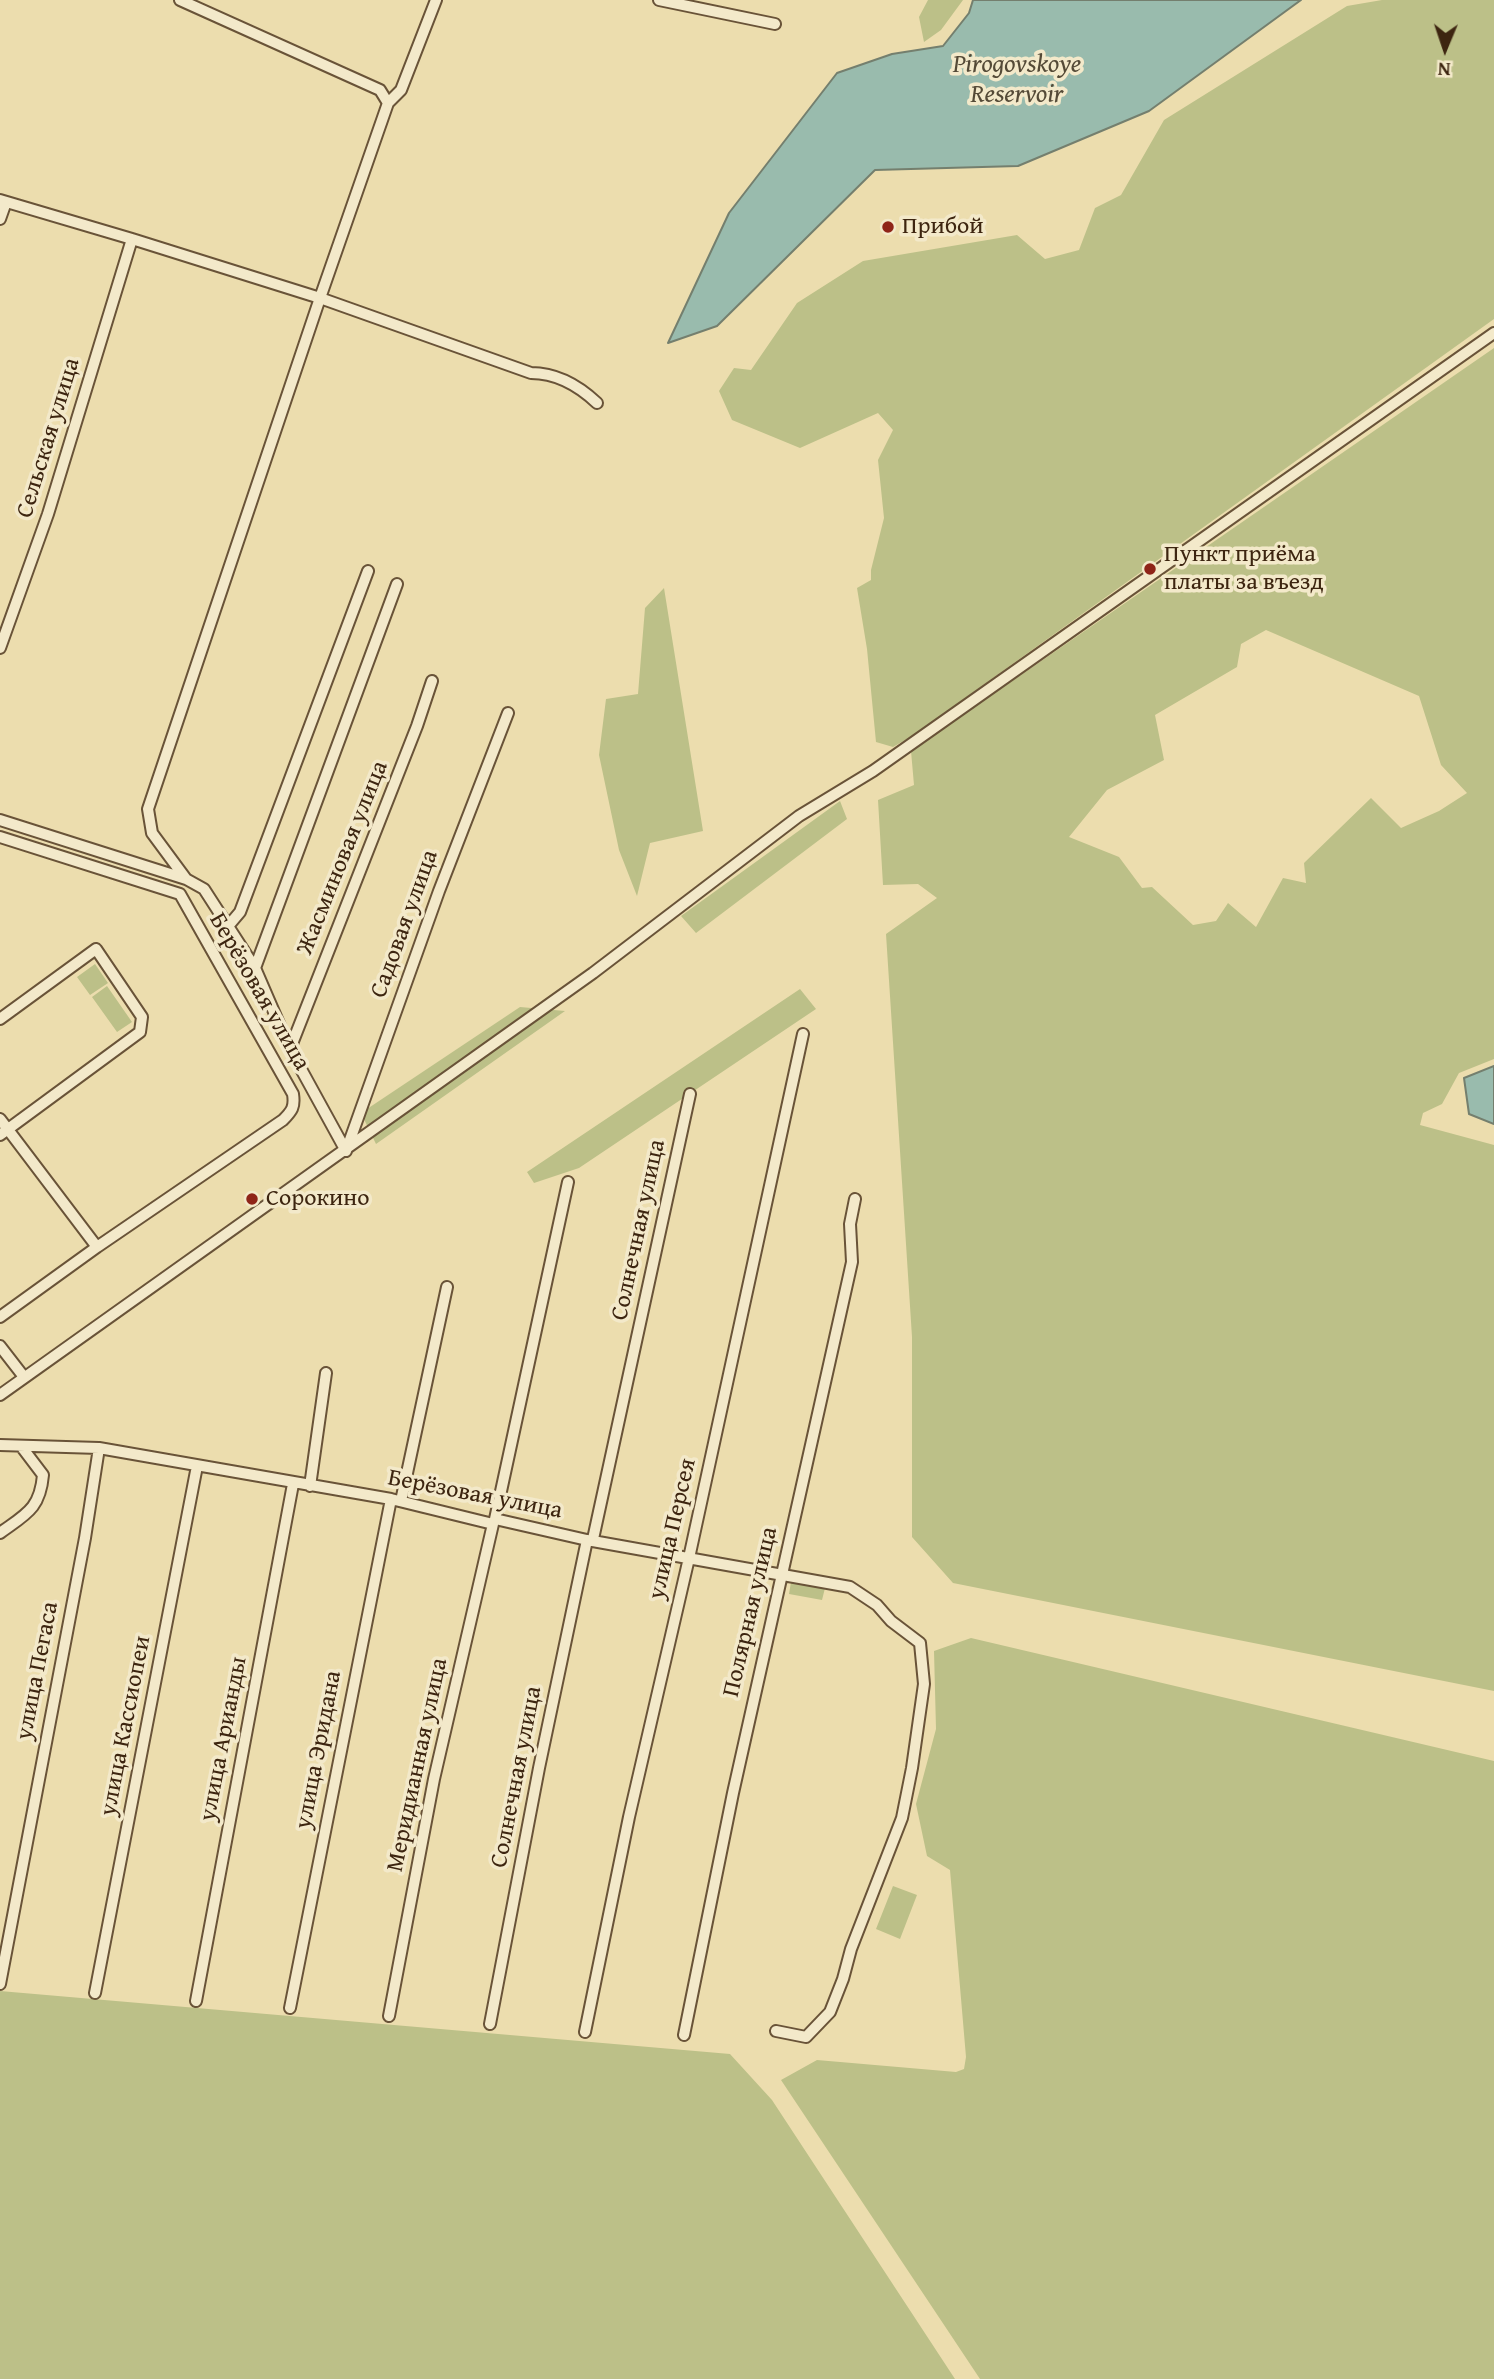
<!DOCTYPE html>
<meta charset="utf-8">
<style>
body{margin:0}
#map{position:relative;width:1494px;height:2379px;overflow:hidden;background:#ecddae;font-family:"Gentium Book Plus",serif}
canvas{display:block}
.north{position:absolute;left:1410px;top:14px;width:70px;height:70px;-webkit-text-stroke:5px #f3e9ca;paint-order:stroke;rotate:182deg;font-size:19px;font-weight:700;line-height:28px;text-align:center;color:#3d2510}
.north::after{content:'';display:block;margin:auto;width:24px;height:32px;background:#3d2510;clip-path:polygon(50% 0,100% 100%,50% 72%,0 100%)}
</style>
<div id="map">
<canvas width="1494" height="2379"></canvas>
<div class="north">N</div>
</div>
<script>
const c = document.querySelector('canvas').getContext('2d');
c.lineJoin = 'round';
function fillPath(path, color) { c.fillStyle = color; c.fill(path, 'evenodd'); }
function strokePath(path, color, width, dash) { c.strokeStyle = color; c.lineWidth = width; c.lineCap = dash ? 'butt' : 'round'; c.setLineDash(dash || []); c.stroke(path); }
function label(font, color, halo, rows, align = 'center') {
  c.font = font + ' "Gentium Book Plus",serif'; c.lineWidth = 7; c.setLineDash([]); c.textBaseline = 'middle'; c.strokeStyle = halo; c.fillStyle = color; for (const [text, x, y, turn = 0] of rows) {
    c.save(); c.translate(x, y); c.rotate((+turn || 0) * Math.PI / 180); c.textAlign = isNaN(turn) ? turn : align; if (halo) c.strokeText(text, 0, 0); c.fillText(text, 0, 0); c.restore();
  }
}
const green = new Path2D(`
 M928,0H963L941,30L924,42L919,17Z
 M1382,0H1494V319L912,736L893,747L876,742L867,649L857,588L871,580V570L884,518L878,460L893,430L878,413L800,448L732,420L719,391L734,368L751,370L797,303L863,261L1017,235L1045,259L1079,250L1095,208L1121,195L1164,120L1347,6Z
 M1494,348V1059L1459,1073L1442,1104L1423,1113L1420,1125L1494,1145V1691L953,1583L912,1537V1337L886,934L937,898L918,884L883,885L878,800L914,785L911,751ZM1266,630L1419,696L1441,765L1467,793L1439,811L1401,828L1371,798L1304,863L1306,883L1283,878L1256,927L1228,903L1216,921L1193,925L1152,887L1142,888L1119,857L1069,837L1107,790L1164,760L1155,715L1237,667L1241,644Z
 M664,588L703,831L650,843L637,896L619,850L599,755L606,699L638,694L645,608Z
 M840,801L847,819L696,933L681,916Z
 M95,964L108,983L90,995L77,977Z
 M107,986L132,1022L117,1032L92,997Z
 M800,989L816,1009L579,1168L534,1183L527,1172Z
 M520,1007L565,1011L376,1144L361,1113Z
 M791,1582L825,1588L822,1600L789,1594Z
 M971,1638L1494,1761V2379H980L781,2080L817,2060L956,2072L964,2069L966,2057L950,1870L927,1856L916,1804L936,1729L934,1651Z
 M893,1886L917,1895L900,1939L876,1929Z
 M0,1991L730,2054L772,2100L955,2379H0Z`);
const water = new Path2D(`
 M973,0H1301L1149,111L1018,166L875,170L717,326L668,343L729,213L837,73L892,54L943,46L969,13Z
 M1494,1066V1124L1469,1114L1464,1078Z`);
const minor = new Path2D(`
 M180,0L380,90L388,103L320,298L148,809L152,833L186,879
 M659,0L775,24
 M388,103L401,90L436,0
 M0,200L132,239L320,298L531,373C557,373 579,386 597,403
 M0,219L6,202
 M0,648L48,514L132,239
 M0,820L186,879L204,889L255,968L290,1049L346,1151
 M0,837L180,894L293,1094C295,1107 292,1111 283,1120L97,1247L0,1317
 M229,925L240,912L368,571
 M255,968L397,584
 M0,1019L96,949L142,1017L140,1032L0,1135
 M290,1049L417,726L432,681
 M0,1119L97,1247
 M346,1151L439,891L508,713
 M0,1346L24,1377
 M0,1395L593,973L799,816L873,771L1494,333
 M0,1445L99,1448L391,1499L493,1524L495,1519L587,1540L850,1587L877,1605L891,1621L920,1643L924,1684L912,1768L902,1818L851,1949L843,1979L830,2012L806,2037L776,2031
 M310,1486L326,1373
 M401,1501L447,1287
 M495,1519L568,1182
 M0,1533C26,1514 40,1509 43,1475L21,1446
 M593,1539L690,1094
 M0,1984L85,1538L99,1448
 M95,1993L197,1466
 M196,2001L293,1484
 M290,2008L391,1499
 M389,2016L434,1779L493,1524
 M490,2024L539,1768L587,1540
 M585,2032L629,1817L689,1558L803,1034
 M684,2035L733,1793L852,1262L850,1224L855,1199`);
const markers = [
 [888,227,7,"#8f2418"],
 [1150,569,7,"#8f2418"],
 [252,1199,7,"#8f2418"]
];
const poiNames = [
 ["Прибой",902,227],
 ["Пункт приёма",1164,555],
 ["платы за въезд",1164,583],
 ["Сорокино",266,1199]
];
const streetNames = [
 ["Сельская улица",49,438,-73],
 ["Жасминовая улица",343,858,-68],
 ["Садовая улица",405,924,-70],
 ["Берёзовая улица",259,992,60],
 ["Солнечная улица",639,1230,-78],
 ["Берёзовая улица",475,1495,11],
 ["улица Персея",673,1529,-77],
 ["Полярная улица",751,1612,-77],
 ["улица Пегаса",38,1671,-79],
 ["улица Кассиопеи",126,1726,-79],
 ["улица Арианды",224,1739,-79],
 ["улица Эридана",319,1750,-79],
 ["Меридианная улица",418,1765,-78],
 ["Солнечная улица",517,1777,-79]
];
const waterNames = [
 ["Pirogovskoye",1017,65],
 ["Reservoir",1017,95]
];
fillPath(green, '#bcc088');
fillPath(water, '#99bbad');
strokePath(water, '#747f6e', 2);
strokePath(minor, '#695338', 14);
strokePath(minor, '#f3e9ca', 10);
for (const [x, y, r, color] of markers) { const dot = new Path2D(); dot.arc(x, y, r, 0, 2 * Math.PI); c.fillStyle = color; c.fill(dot); strokePath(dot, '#f3e9ca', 2.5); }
label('24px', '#3d2510', '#f3e9ca', poiNames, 'left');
label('24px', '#3d2510', '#f3e9ca', streetNames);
label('italic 26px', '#544a37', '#f3e9ca', waterNames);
</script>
